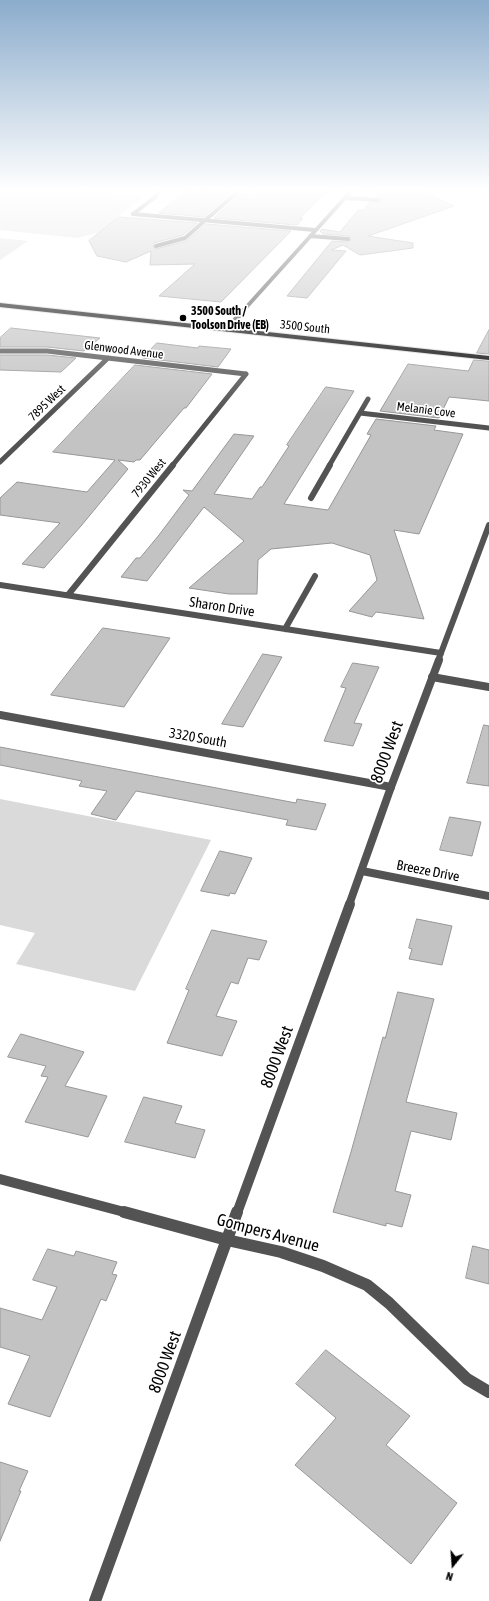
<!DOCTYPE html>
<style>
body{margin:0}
#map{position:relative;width:489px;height:1601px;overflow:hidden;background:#fff;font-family:"Asap Condensed",sans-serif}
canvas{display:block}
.north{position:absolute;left:433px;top:1545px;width:40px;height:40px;-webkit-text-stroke:3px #fff;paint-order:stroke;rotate:197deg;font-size:11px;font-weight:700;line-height:16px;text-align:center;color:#000}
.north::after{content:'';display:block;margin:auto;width:14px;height:18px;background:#000;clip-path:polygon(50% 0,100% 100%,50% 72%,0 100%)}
</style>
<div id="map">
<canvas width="489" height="1601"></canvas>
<div class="north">N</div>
</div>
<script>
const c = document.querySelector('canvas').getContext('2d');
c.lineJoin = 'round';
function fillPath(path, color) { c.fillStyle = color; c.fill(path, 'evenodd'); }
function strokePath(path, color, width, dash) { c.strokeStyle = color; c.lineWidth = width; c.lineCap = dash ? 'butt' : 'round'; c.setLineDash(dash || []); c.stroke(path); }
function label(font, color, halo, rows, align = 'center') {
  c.font = font + ' "Asap Condensed",sans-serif'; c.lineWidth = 3.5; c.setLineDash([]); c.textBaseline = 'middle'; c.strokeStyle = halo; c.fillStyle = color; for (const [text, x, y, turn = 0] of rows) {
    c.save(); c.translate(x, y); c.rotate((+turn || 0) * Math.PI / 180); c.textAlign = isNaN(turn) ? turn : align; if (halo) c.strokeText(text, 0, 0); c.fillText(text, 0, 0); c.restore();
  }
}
const green = new Path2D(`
 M0,189H60L144,196L113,220L142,222L77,238L0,230Z
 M0,238L28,241L0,260Z
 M0,799L211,840L135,991L16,964L35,933L0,925Z`);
const building = new Path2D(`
 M264,189H329L299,219L303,218L297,225L214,218L240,194L257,195Z
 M381,189H418L454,206L368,236L413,243V248L360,255L343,245L331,250L346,251L307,298L287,296L332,241L348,242L351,240L349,236L323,234L320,231L322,229L340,232L358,210H363L369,203L382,202L381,197L375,196Z
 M187,190L231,193L204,217L159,213Z
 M119,217L197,223L183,235L154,243L153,247L156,249L186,241L206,224L291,231L221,302L159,296L195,264L150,265L151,251L126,262L97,256L89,241Z
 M11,328L100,338L84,351L47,347H0V338Z
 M489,330V354L477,353Z
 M157,343L198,348L199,346L231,349L218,367L143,358Z
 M0,355H47L76,358L61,372L0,370Z
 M474,360L489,361V401L449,397L439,418L380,411L408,364L468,371Z
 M135,365L212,374L186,408H184L140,460H136L134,462L118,460L128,469L81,526L44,568L22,564L60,523L0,515V498L17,482L87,492L115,460L53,452Z
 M326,387L354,391L284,504L328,510L371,435L367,434L376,419L436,426L434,430L463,434L419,534L394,530L424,619L376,612L372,617L349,611L377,580L370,555L332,543L271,549L258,560L257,594H229L189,588L244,541L204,507L147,581L121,577L136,558H140L159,535L189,495L183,490L192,491L234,434L254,436L214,494L252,499L260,487H262L289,446L287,445Z
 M103,628L170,638L124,707L51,695Z
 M263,654L282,657L243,727L222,724Z
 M353,663L379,667L354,723L362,724L353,746L324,741L346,688L341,687Z
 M484,725L489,726V786L467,783Z
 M0,747L296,803L297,799L326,804L316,830L286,825L288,820L136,791L116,820L91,814L107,791L79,786L82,781L0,765Z
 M450,817L481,822L472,856L440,850Z
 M220,851L252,858L235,894L230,893L229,896L201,891Z
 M417,919L452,926L442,965L409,959L412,949L409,948Z
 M212,930L267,941L259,960L248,958L238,984L231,982L216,1016L237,1021L222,1056L167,1043L189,990L186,989Z
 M398,992L434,999L406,1102L457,1113L451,1140L411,1131L395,1191L411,1195L402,1227L386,1223V1226L333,1212L351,1152L383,1037L385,1038Z
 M21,1034L84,1052L65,1086L107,1096L88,1137L25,1122L48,1077L41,1076L46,1066L8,1057Z
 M144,1097L182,1106L175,1123L205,1130L195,1158L125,1142Z
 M473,1246L489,1250V1284L466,1278Z
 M48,1249L74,1256L76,1251L117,1262L112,1274L117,1275L106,1301L101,1299L50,1417L8,1404L30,1356L0,1347V1308L42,1320L57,1287L33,1280Z
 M326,1350L410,1416L386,1445L457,1503L411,1564L295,1465L336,1418L296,1384Z
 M0,1462L28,1471L19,1491H21L0,1541Z`);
const serviceFar1 = new Path2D(`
 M133,214L154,198L161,189`);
const service = new Path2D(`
 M432,677L489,687`);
const minorFar5 = new Path2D(`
 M345,198L379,200
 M133,214L315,230
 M310,236L348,239
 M156,246L185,238L241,189
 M242,312L353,189`);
const minorFar4 = new Path2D(`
 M227,329L243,311
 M0,351H47L246,374
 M360,413L489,428
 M0,462L108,358
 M172,466L246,374
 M329,466L368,399`);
const minorFar3 = new Path2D(`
 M311,498L330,465
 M0,585L441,653
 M68,595L173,465
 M285,629L315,576`);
const minorFar2 = new Path2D(`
 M0,715L391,787
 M362,871L489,896`);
const minorFar1 = new Path2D(`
 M0,1179L128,1213`);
const minor = new Path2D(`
 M124,1212L227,1240L281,1252L323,1266L367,1285L389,1303L467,1379L489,1392`);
const tertiaryFar3 = new Path2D(`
 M438,661L489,525`);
const tertiaryFar2 = new Path2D(`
 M349,905L391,787L439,660`);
const tertiaryFar1 = new Path2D(`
 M237,1213L350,904`);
const tertiary = new Path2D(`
 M95,1601L237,1212`);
const primary = new Path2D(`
 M0,303L489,356V360L0,307Z`);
const markers = [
 [183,318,4,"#000"]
];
const farPoinames = [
 ["3500 South /",191,311],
 ["Toolson Drive (EB)",191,325]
];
const farStreetnames = [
 ["3500 South",305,327,6],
 ["Glenwood Avenue",124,350,7],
 ["7895 West",47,403,-44],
 ["Melanie Cove",426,410,7],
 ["7930 West",149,478,-51]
];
const streetNames = [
 ["Sharon Drive",222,607,9],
 ["3320 South",198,738,10],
 ["Breeze Drive",428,871,11]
];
const nearStreetnames = [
 ["8000 West",387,752,-70],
 ["8000 West",277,1057,-70],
 ["Gompers Avenue",268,1233,15],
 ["8000 West",165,1362,-70]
];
fillPath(green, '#dadada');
fillPath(building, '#c3c3c3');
strokePath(building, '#979797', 1);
strokePath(primary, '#dbdbdb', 2);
strokePath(serviceFar1, '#535353', 4);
strokePath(service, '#535353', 8);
strokePath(minorFar5, '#535353', 4);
strokePath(minorFar4, '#535353', 5);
strokePath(minorFar3, '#535353', 6);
strokePath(minorFar2, '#535353', 8);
strokePath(minorFar1, '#535353', 10);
strokePath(minor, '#535353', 12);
strokePath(tertiaryFar3, '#535353', 6);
strokePath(tertiaryFar2, '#535353', 8);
strokePath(tertiaryFar1, '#535353', 10);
strokePath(tertiary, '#535353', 12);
fillPath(primary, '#000');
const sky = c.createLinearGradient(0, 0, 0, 413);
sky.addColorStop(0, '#8baccc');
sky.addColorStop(0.46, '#fff');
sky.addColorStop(1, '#ffffff00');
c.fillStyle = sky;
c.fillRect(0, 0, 489, 413);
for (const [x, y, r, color] of markers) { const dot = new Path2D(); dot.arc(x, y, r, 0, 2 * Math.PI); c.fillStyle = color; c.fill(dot); strokePath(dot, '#fff', 1.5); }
label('bold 12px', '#000', '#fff', farPoinames, 'left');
label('12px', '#000', '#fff', farStreetnames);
label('14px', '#000', '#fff', streetNames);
label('17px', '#000', '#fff', nearStreetnames);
</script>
